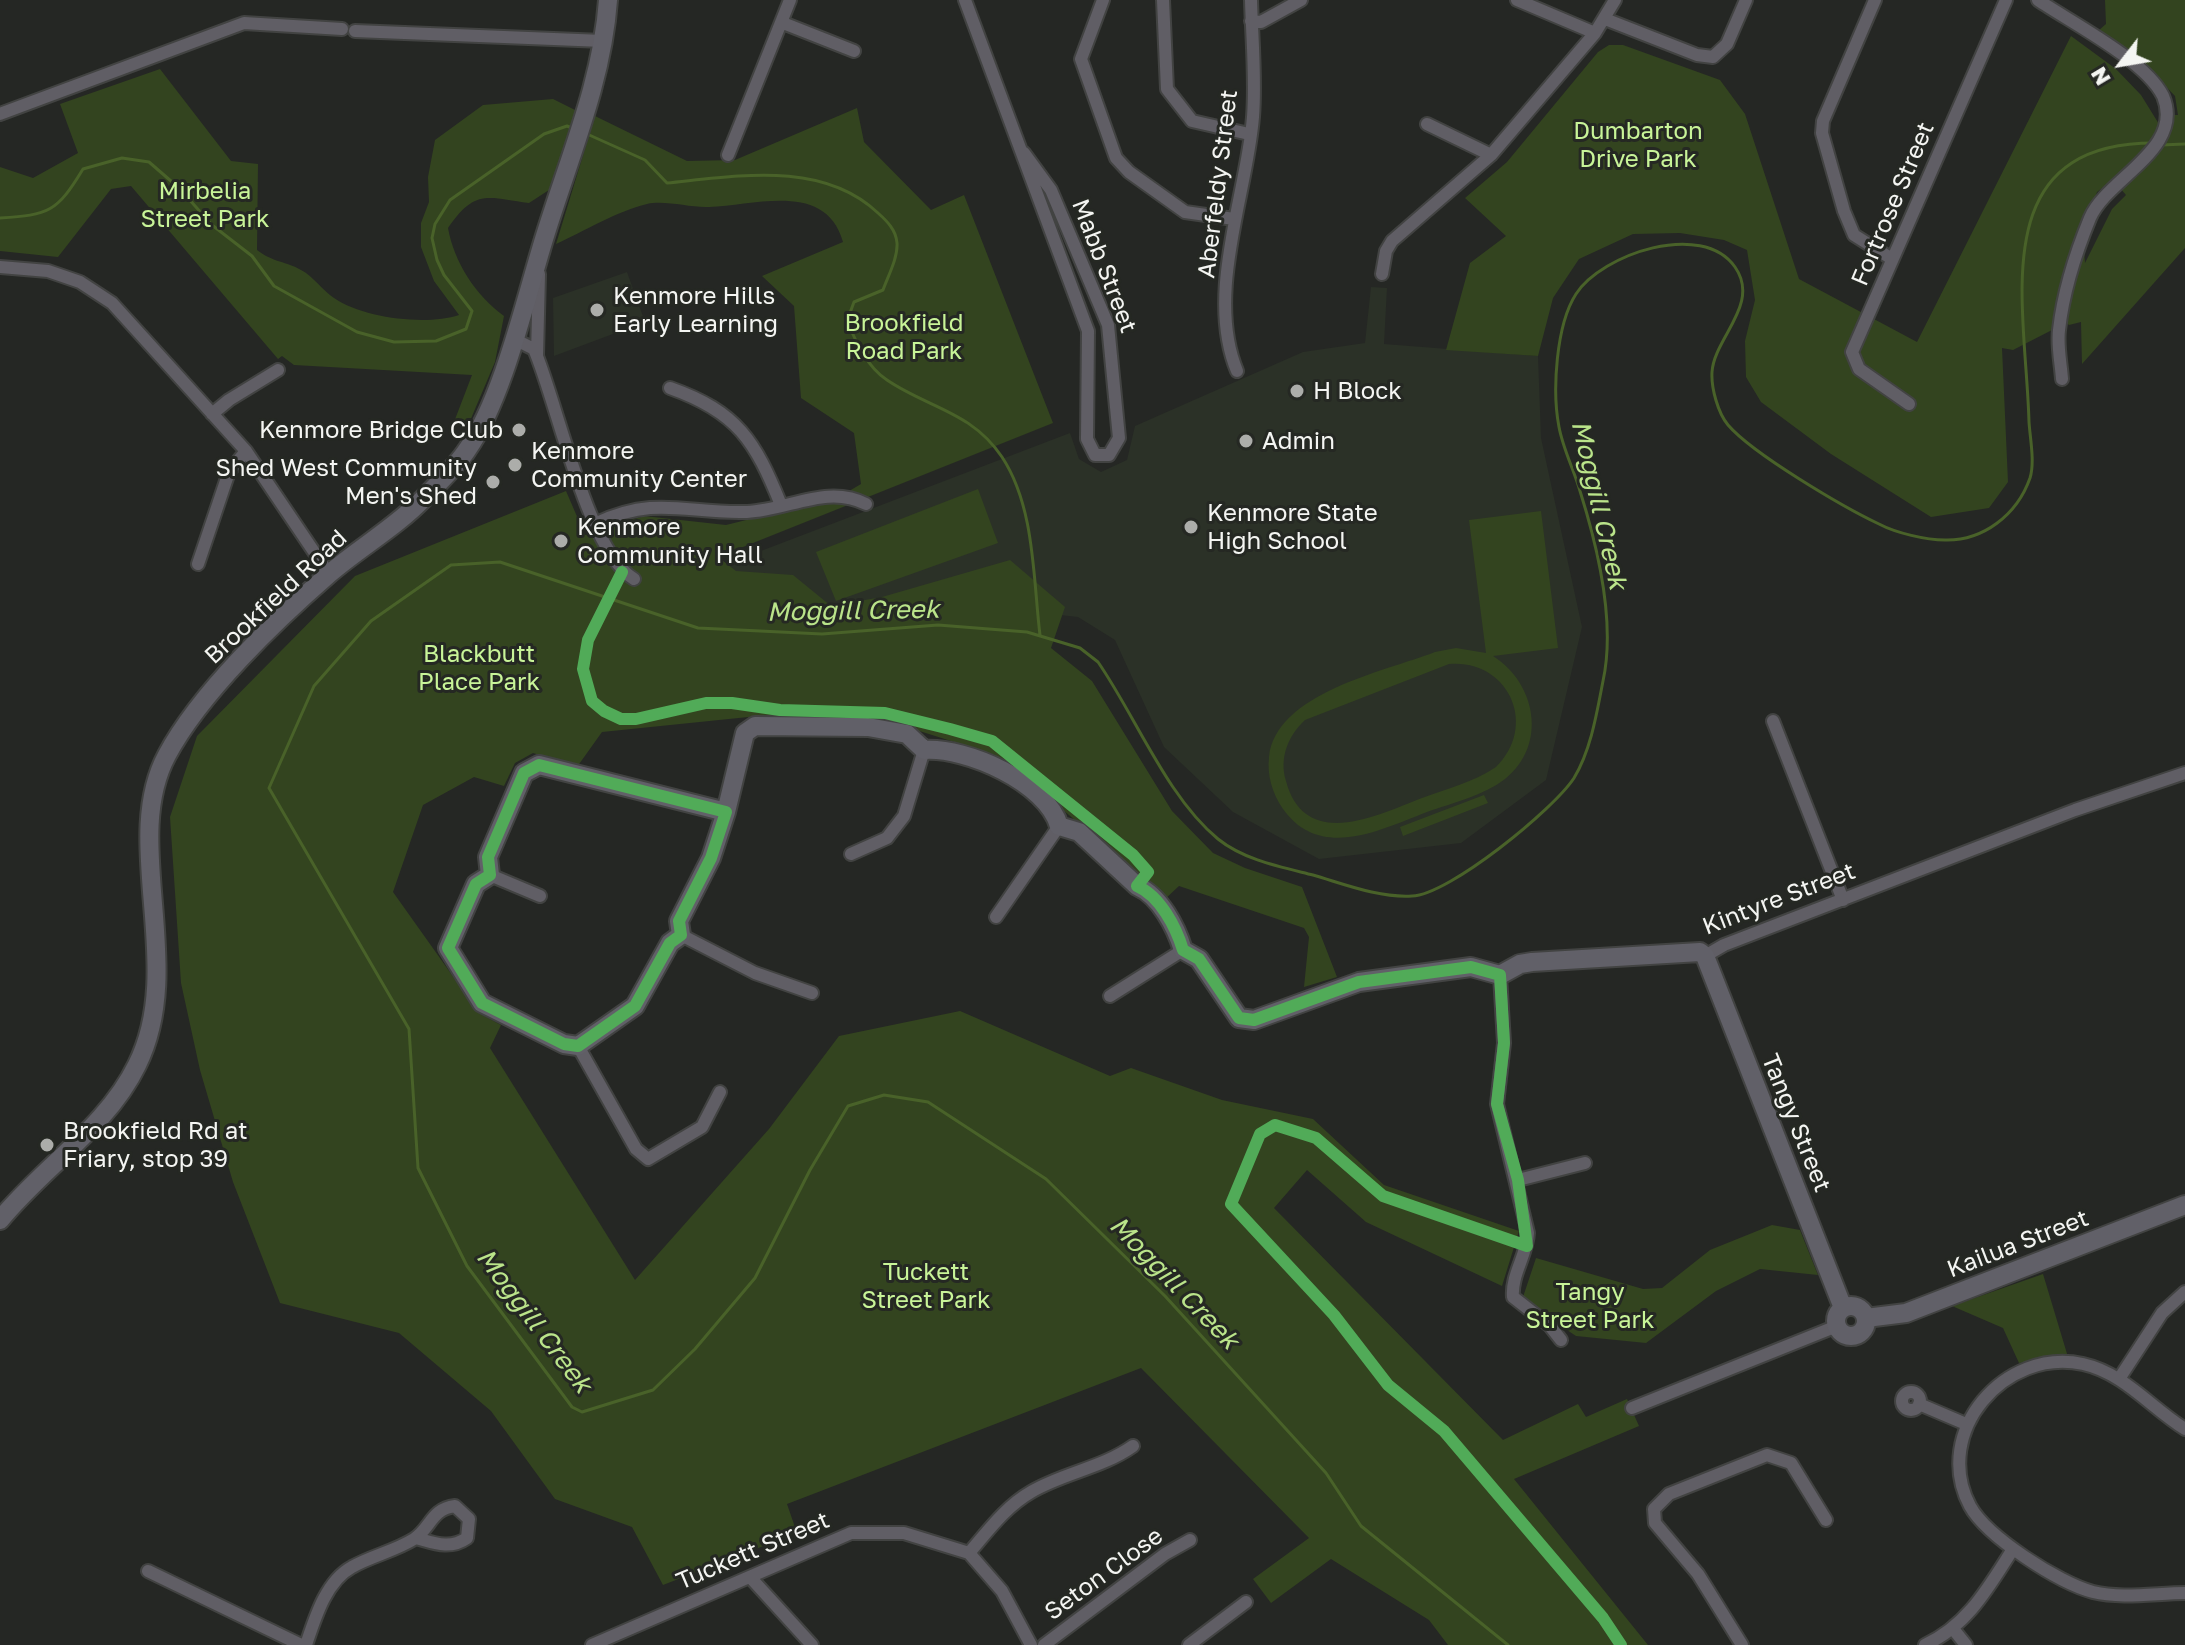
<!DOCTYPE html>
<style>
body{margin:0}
#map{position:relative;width:2185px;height:1645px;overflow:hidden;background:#252724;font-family:"Golos Text",sans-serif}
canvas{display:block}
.north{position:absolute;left:2081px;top:24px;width:80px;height:80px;-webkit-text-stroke:6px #252823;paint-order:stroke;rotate:239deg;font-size:22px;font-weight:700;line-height:32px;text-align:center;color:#f4f5f2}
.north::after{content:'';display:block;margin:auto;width:28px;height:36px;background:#f4f5f2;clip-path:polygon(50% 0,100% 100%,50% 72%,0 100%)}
</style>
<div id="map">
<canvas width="2185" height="1645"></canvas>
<div class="north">N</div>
</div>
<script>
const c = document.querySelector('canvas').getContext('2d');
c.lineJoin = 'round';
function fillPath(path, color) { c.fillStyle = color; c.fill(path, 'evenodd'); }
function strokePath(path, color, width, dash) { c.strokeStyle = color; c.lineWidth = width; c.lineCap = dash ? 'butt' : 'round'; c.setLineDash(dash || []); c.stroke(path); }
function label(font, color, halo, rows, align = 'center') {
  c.font = font + ' "Golos Text",sans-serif'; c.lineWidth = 6; c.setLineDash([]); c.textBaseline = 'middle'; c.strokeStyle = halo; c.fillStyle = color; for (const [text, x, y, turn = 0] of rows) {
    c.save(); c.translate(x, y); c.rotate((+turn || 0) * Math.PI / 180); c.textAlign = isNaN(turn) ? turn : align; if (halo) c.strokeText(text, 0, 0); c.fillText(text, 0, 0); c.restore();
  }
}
const built = new Path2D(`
 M627,272L645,322L554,356L553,298Z
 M1371,287L1387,288L1384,344L1538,356L1541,438L1582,627L1546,780L1461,843L1319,859L1233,812L1164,747L1115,640L1078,617L952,603L818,622L677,583L1070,433L1079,459L1101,472L1127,460L1135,426L1303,352L1365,343Z`);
const green = new Path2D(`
 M2105,0H2185V248L2082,364L2081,322L2069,325L2058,316L2052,323V330L2013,350L2002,348L2008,482L1989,508L1931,517L1831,454L1761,402L1746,377L1745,341L1755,300L1747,250L1724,240L1680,233L1633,234L1579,259L1553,298L1538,356L1446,350L1470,263L1506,236L1465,198L1507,162L1598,52L1609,45H1623L1720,80L1745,114L1799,279L1917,342L2071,36L2116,69L2141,95L2167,137L2173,115H2178L2175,96L2129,49L2119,47L2098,31L2106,24ZM2113,180L2126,195L2112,209L2085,263L2084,250L2098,218L2094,201L2097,192Z
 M160,69L231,161L258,164L257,250C274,263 286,261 301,270C313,276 322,290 334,298C363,318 426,326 459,315L434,281L421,247V223L429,202L428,177L435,140L483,105L553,99L577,111L549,190L529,203C486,197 475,189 448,228C454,262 476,296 504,316L495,362L467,428L454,422L472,375L294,365L282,356L278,359L131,186L111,189L58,257L0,251V167L33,178L78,153L60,104Z
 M857,108L864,142L931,210L964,195L1053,423L718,557L736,571L793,575L831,606L882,597L1010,560L1065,607L1051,648L1092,681L1172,811L1213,853L1245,868L1302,887L1337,977L1304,987L1309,937L1304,928L1179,886L1164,900L1069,815L995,755L888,721L758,716L602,732L577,767L533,753L515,763L504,786L474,777L423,805L393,892L479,1013L501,1025L490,1048L635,1280L769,1129L839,1036L960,1011L1110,1076L1131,1068L1222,1100L1313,1119L1384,1185L1519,1231L1502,1286L1366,1222L1307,1170L1274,1208L1503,1440L1578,1404L1586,1417L1627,1399L1639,1426L1514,1479L1648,1645H1448L1429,1620L1331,1559L1271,1603L1253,1579L1309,1538L1141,1368L787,1504L797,1533L663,1585L632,1527L555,1499L491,1411L399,1333L280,1303L233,1182L200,1070L181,983L170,817L197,736L355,576L566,491L585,535L644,516L726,525L839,497L861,484L854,433L801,398L794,306L762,276L843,242C826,181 757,205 709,207C690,208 666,200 647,204C617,211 585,231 556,244L595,116L687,161L735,160Z
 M978,489L998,543L836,601L816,552Z
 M1541,511L1558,648L1493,656C1536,683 1548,745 1505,779C1483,796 1452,803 1427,812C1380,830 1320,861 1283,809C1272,793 1267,775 1269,757C1276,693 1383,672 1435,652L1456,648L1486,653L1469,520ZM1449,664C1508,659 1539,725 1496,767C1474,782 1446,789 1422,798C1378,815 1305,852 1286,781C1279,758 1288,736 1305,720Z
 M1484,795L1488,803L1403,836L1400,827Z
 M1772,1225L1800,1230L1818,1275L1760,1269L1716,1291L1646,1343L1576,1336L1522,1300L1536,1258L1643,1289L1662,1288L1710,1250Z
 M2043,1274L2068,1357L2019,1363L2003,1328L1952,1306Z`);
const stream = new Path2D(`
 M587,134L645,160L667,183C737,176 822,160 878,213C887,221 896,230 897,243C898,258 888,276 883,290L854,302L847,321C856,342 867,367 887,380C928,408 971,411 1002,457C1035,507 1033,578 1040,635
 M2161,145L2185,144
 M0,218C49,215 57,212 83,169L122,158L149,162L179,188L212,225L252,256L274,286L357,332L394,342L436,341L466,329L472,311L444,275L437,260L432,238L435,224L450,200L544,134L567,126L572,128
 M1508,1645L1361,1526L1326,1473L1165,1296L1046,1179L928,1102L884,1095L848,1106L810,1170L755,1278L695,1349L653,1390L582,1412L572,1407L467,1266L418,1168L409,1029L269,788L314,686L371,621L451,565L500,562L698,628L822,634L938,625L1027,632L1080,648L1098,662C1136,717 1167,797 1218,839C1244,860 1281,867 1313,875C1344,884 1379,898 1412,896C1449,895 1554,809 1574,778C1591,750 1597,712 1603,681C1616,622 1598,548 1580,491C1574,470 1563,449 1559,427C1552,391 1556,325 1576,294C1602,254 1702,220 1735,267C1761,304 1714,338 1712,372C1711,388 1718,413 1728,425C1753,454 1843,507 1879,524C1896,533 1926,540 1945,540C1983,541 2017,515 2030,478C2035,462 2030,438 2029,422C2026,306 1983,143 2154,143`);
const street = new Path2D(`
 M965,0L1088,331L1087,439L1095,455H1109L1119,438L1108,325L1051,190L1024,153
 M1103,0L1081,59L1116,158L1129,172L1185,212L1234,219
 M1163,0L1167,89L1192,121L1249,134
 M1517,0L1595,33
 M1875,0L1823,121L1822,133L1844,211L1854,235L1892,259
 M2038,0C2072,23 2145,60 2163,96C2185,149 2107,178 2090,218C2076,252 2063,294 2059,330C2057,346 2061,364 2062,379
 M1605,19L1697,55L1713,57L1727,44L1746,0
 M1251,21L1261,22L1301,0
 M783,23L854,51
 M355,31L603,41
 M0,114L244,23L342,29
 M1427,124L1491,155
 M728,155L790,0
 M0,267L48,271L80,282L112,303L246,451L329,574
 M1382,274L1386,251L1392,241L1491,155L1595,33L1615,0
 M514,339L534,349C557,401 587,551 634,579
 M537,355L539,274
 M1237,371C1205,294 1247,194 1253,117C1256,79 1252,38 1251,0
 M670,388C738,412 755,441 781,505
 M1909,404L1859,369L1852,352L2006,0
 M212,414L229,400L278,370
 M597,523C657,495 687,514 747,512C789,510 827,484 866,504
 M198,564L229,472L246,451
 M1773,721L1843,900
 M851,854L887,838L904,816L924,750
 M490,875L540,896
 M996,917L1059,826
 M681,935L755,973L812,993
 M1705,956L1724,945L2075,810L2185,773
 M1500,975L1504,1043L1497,1104L1528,1233C1527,1255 1511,1275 1513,1297L1550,1326L1561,1340
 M1110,996L1183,950
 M578,1046L636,1149L648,1159L702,1127L720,1092
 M1518,1180L1585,1163
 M2119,1379L2162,1313L2185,1292
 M1902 1401a9 9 0 1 1 18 0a9 9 0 1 1-18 0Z
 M1919,1404L1966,1424
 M1632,1408L1837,1326
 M2185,1429C2151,1408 2124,1373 2083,1364C2005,1347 1931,1432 1970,1506C1987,1537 2059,1583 2093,1592C2121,1599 2157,1593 2185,1593
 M969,1553C988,1531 1005,1507 1031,1492C1063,1473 1102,1468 1133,1446
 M148,1571L301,1645
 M750,1577L812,1645
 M1954,1630L1966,1645
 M306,1645C315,1618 326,1581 352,1567C371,1556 395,1551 414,1539C431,1528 431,1509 455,1506L469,1519L467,1538C450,1550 434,1543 416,1538
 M592,1645L851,1533H904L969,1553L1002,1591L1031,1645
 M1044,1645L1165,1554L1190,1540
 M1189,1645L1246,1602
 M1742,1645L1698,1574L1655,1523L1654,1509L1669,1494L1767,1455L1791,1463L1826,1520
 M1925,1645C1968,1625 1988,1588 2013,1549`);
const secondary = new Path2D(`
 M539,765L726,812L711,858L679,921L681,935L670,943L635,1006L578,1046L564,1044L482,1003L448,948L476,884L490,875L488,857L524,773Z
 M726,812L745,733L755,726L868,727L907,734L924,750C967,747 1047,783 1059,826L1079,832L1137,886C1160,896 1176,927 1183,950L1199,959L1239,1018L1254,1020L1359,982L1471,967L1500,975L1520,964L1532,962L1700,952L1705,956L1843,1308
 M0,1220C43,1167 107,1127 137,1065C187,965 120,842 167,755C200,693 275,621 329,574C359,548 396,527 424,498C438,483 456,467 467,450C501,402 524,306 541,249C565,167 602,86 608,0
 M1836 1321a15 15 0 1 1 30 0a15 15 0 1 1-30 0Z
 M1866,1318L1906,1313L2185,1205`);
const cycleway = new Path2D(`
 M622,572L588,640L583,669L592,701L604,711L621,719H636L706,703H732L780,710L885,713L950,729L992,741L1133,855L1148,872L1137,886C1160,896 1176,927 1183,950L1199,959L1239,1018L1254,1020L1359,982L1471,967L1500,975L1504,1043L1497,1104L1518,1180L1527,1246L1383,1196L1316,1138L1275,1125L1260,1134L1231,1204L1334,1315L1388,1385L1444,1431L1603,1618L1621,1645
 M539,765L726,812L711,858L679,921L681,935L670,943L635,1006L578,1046L564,1044L482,1003L448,948L476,884L490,875L488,857L524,773Z`);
const markers = [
 [597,310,8,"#acadaa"],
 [1297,391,8,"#acadaa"],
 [519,430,8,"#acadaa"],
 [1246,441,8,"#acadaa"],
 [515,465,8,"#acadaa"],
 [493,482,8,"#acadaa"],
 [1191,527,8,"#acadaa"],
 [561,541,8,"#acadaa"],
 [47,1145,8,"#acadaa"]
];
const parkNames = [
 ["Dumbarton",1638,131],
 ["Drive Park",1638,159],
 ["Mirbelia",205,191],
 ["Street Park",205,219],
 ["Brookfield",904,323],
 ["Road Park",904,351],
 ["Blackbutt",479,654],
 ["Place Park",479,682],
 ["Tuckett",926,1272],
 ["Street Park",926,1300],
 ["Tangy",1590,1292],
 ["Street Park",1590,1320]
];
const streetNames = [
 ["Aberfeldy Street",1218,184,-83],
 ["Fortrose Street",1893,204,-67],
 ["Mabb Street",1104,266,69],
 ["Brookfield Road",276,597,-43],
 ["Kintyre Street",1779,899,-21],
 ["Tangy Street",1796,1123,68],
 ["Kailua Street",2018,1244,-21],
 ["Tuckett Street",753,1551,-23],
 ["Seton Close",1104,1574,-36]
];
const poiNames = [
 ["Kenmore Hills",613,296],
 ["Early Learning",613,324],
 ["H Block",1313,391],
 ["Kenmore Bridge Club",503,430,"right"],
 ["Admin",1262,441],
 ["Kenmore",531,451],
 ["Community Center",531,479],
 ["Shed West Community",477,468,"right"],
 ["Men's Shed",477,496,"right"],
 ["Kenmore State",1207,513],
 ["High School",1207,541],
 ["Kenmore",577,527],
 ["Community Hall",577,555],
 ["Brookfield Rd at",63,1131],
 ["Friary, stop 39",63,1159]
];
const waterNames = [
 ["Moggill Creek",1599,505,77],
 ["Moggill Creek",853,611,-1],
 ["Moggill Creek",1174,1283,46],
 ["Moggill Creek",534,1321,53]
];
fillPath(built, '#2b3127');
fillPath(green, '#33441f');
strokePath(stream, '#496229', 3);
strokePath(street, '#424342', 16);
strokePath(secondary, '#424342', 22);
strokePath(street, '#605e65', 12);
strokePath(secondary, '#616068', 18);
strokePath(cycleway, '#51ab58', 12);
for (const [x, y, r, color] of markers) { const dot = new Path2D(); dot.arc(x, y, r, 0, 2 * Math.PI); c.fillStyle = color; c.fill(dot); strokePath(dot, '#252823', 3); }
label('24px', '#c8f498', '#252823', parkNames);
label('24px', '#f4f5f2', '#252823', streetNames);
label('24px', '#f4f5f2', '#252823', poiNames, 'left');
label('italic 26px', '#bae48a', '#252823', waterNames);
</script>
